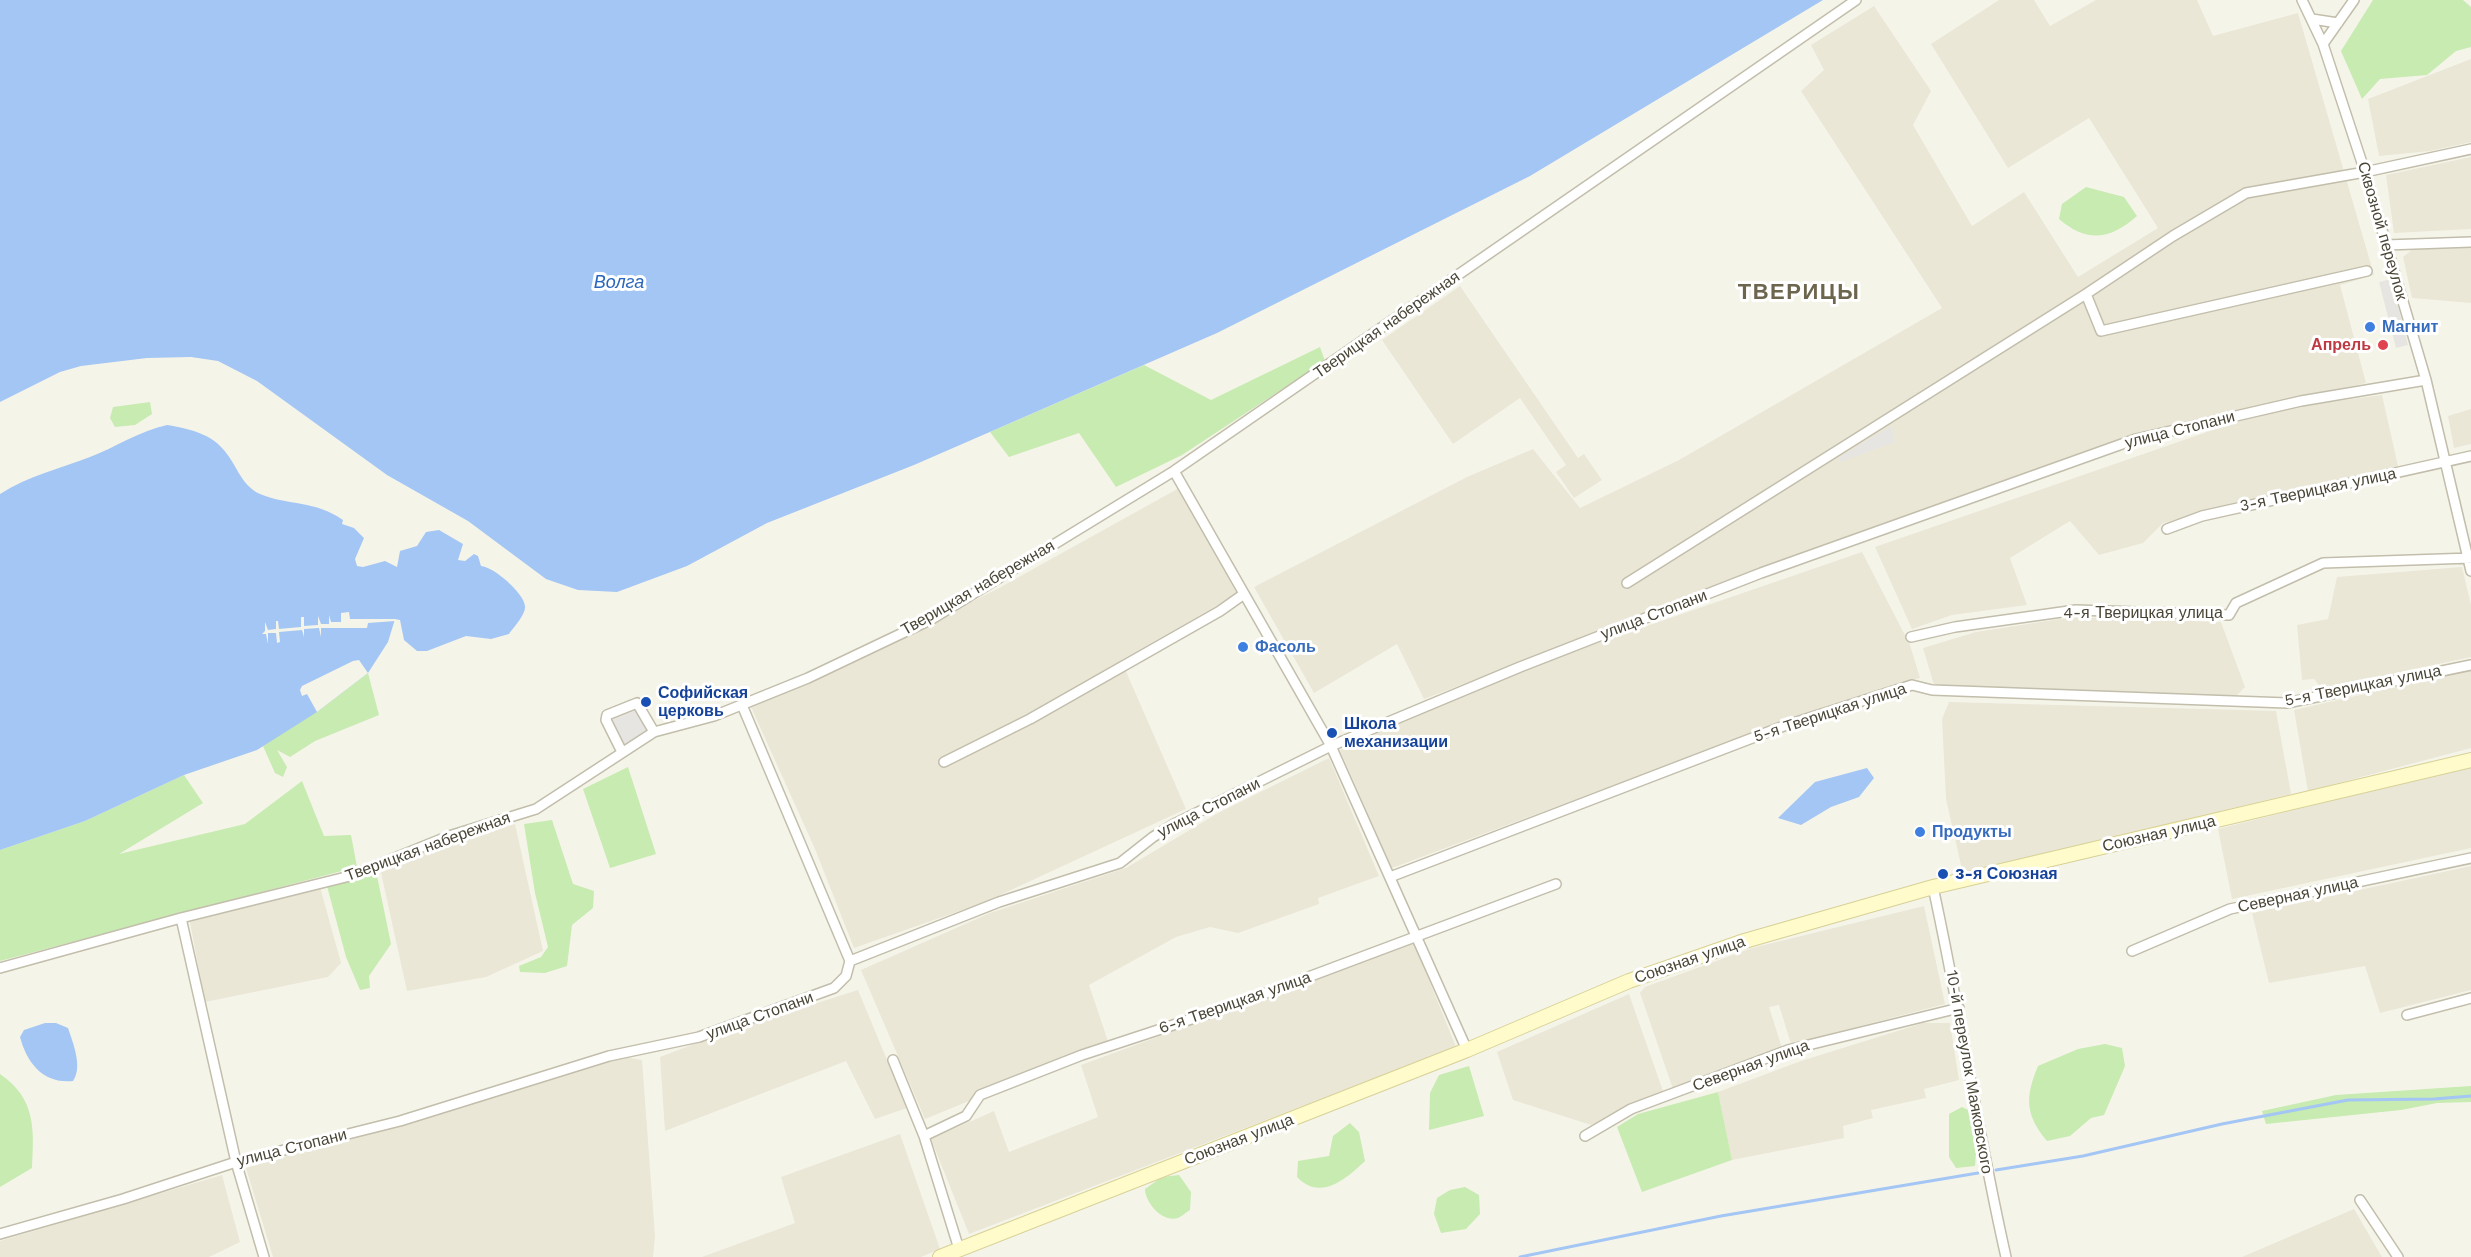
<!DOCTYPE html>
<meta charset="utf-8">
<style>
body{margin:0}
canvas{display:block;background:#f5f4e9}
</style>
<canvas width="2471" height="1257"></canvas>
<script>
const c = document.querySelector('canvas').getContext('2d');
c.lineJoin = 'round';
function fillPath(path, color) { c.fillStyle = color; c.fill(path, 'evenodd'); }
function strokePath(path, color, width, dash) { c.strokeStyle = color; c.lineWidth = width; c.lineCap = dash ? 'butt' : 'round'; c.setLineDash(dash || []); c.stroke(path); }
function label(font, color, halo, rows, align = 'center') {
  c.font = font + ' "Work Sans",sans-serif'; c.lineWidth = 6; c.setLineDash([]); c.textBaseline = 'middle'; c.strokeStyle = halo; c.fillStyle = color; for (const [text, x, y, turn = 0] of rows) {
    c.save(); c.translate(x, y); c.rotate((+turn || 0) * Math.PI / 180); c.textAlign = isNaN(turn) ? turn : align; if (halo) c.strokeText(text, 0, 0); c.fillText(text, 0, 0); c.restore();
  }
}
const residential = new Path2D(`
 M1999,0H2034L2050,26L2096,0H2197L2213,36L2298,13L2374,275L2340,285L2366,383L2137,435L1735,580L1424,699L1397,644L1314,693L1254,587L1467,477L1533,449L1580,508L1679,460L1942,308L1801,91L1824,70L1811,45L1874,6L1931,91L1913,125L1972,226L2024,192L2078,277L2158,228L2089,118L2008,168L1931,44Z
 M2471,59V142L2430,151L2379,156L2368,99Z
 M2471,157V229L2394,233L2386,175Z
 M2471,246V303L2412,298L2403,257L2413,249Z
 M1460,286L1578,458L1584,454L1602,480L1574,498L1556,472L1566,465L1520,398L1453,444L1382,340Z
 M2382,395L2398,466L2163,523L2143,543L2099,555L2070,521L2010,558L2027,605L1952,615L1912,629L1875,547L2233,423L2293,407Z
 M2471,409V444L2454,448L2448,416Z
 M1179,488L1237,594L1121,660L1186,809L985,902L854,948L815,849L751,707L880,648L999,588Z
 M1862,552L1910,645L1920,678L1826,706L1392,868L1340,750L1522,669Z
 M2462,567L2471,605V657L2322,689L2314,679L2302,680L2297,625L2328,619L2337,577Z
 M2073,617L2221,622L2245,687L2235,697L1934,685L1923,648L1976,632Z
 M2471,670V748L2308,791L2294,710Z
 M1949,702L2276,711L2291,794L1963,874L1946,799L1942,719Z
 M1329,758L1379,876L1318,898L1319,904L1238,933L1210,927L1176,937L1089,985L1109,1044L925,1119L861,970L990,913L1126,868L1218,813Z
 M2471,766V848L2232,899L2218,829Z
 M515,824L543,951L486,977L407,991L380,868L404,857Z
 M2471,866V990L2380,1013L2365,966L2269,983L2252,913Z
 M320,887L341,963L328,977L205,1002L190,922Z
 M1924,906L1945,1004L1791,1044L1779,1005L1769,1007L1782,1048L1673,1089L1640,993L1645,987L1752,948Z
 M1414,943L1456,1047L969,1234L931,1139L994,1111L1009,1152L1098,1117L1081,1065Z
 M858,990L907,1108L875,1119L846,1061L665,1131L660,1057L720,1034Z
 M1629,994L1663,1091L1591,1125L1513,1100L1497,1052Z
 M1923,1023H1950L1959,1080L1924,1089L1926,1098L1871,1110L1873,1118L1843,1126L1844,1138L1732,1160L1718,1092L1801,1061Z
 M624,1057L642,1060L655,1236L653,1257H273L246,1168Z
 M900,1134L940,1249L921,1257H702L795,1223L781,1177Z
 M222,1175L240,1242L209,1257H0V1241Z
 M2354,1209L2382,1257H2242Z`);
const green = new Path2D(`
 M2373,0H2463L2471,7V47L2456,51L2427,75L2380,79L2362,99L2341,51Z
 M2086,187L2124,197L2137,216C2110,240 2087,243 2059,219L2062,204Z
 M1320,347L1325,361L1182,455L1116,487L1079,433L1009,457L990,432L1144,365L1211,400Z
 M150,402L152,414L135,425L115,427L110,418L113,407Z
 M368,673L379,715L315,741L290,757L277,750L287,767L283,777L275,773L263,746Z
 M628,767L656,854L610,868L583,789Z
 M184,775L203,803L119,854L245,824L302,781L324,836L351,835L357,867L0,961V850L85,821Z
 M552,820L573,884L594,891L593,908L572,925L567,966L545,973L520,972L519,966L541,957L548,947L535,893L524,824Z
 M376,871L391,944L369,976L370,988L360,990L346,957L327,886Z
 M2105,1044L2122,1048L2125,1066L2104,1115L2091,1118L2070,1136L2047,1141C2025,1115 2025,1097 2038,1066L2078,1049Z
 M1469,1066L1484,1116L1429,1130L1430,1093L1439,1075Z
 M0,1074C36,1099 34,1128 32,1168L0,1187Z
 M2471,1086V1102L2437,1103L2401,1110L2266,1124L2262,1111L2336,1095Z
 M1718,1092L1732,1160L1642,1192L1617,1127L1638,1114Z
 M1962,1107L1970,1111L1976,1153L1975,1166L1956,1168L1949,1157V1114Z
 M1350,1123L1359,1132L1365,1161C1345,1180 1320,1201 1297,1177L1298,1161L1329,1156L1333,1136Z
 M1179,1175L1191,1192L1190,1210C1187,1212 1182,1216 1178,1218C1162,1223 1145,1202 1145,1189L1162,1177Z
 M1465,1187L1479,1195L1480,1214L1466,1229L1441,1233L1434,1214L1437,1198L1450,1190Z`);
const parking = new Path2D(`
 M2391,279L2408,345L2396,348L2379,282Z
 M1891,426L1895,442L1840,462L1838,458Z
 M636,706L649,730L622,746L609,718Z`);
const water = new Path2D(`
 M0,0H1823L1530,176L1217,333L914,465L767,523L687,566L617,592L578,590L546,579L468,521L387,475L257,381L218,361L191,357L147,358L81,366L60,372L0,402Z
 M167,425C186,428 209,433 222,448C236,462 240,485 260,494C289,506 315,500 343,520L342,524L354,528L364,538L355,559L357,566L363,567L385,561L397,567L400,551L417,546L426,532L439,530L463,544L458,560L465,561L474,554L478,556L481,566C494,567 524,593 525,606C526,614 514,627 509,634L491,639L466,636L427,651H417L404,640L400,620L395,619L388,642L368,673L317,712L257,750L184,775L85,821L0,850V494C28,476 59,469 90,457C116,447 139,431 167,425Z
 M1867,768L1874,778L1859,797L1831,807L1801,825L1778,818L1815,782Z
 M45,1023H56L68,1028C73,1043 83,1067 73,1081C43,1084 27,1063 20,1037L24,1030Z`);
const pier = new Path2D(`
 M349,612L350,619H395V621L368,623L367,628H321V637L319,628L304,629V637L302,630L279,632L280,642L277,643L276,633H268V644L266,634H262L265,631V622L268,630L276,629V621H278L279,629L301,627V617H304V626L318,625V616L321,624H329V615L331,622H341V613Z
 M359,660L368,673L317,712L307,694L302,696L300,690L302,686L353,661Z`);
const stream = new Path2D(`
 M1996,1170L2083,1156L2222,1124L2348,1100L2434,1099L2471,1096
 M1520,1257L1721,1216L1978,1173`);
const street = new Path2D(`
 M2302,0L2323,44L2365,172L2426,380L2471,571
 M2312,19L2338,23
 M2323,44L2354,0
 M2386,245L2471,242
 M2367,271L2101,331L2086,294L2173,236L2246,193L2365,172L2471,149
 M1174,471L1331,746L1467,1050
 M2167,529L2202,516L2471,456
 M1627,583L2086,294
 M1911,637L1955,627L2076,610L2229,615L2236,603L2323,563L2471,558
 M742,705L850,961
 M622,752L606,720L607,715L637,703L654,732
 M944,762L1030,719L1220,611L1244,594
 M1390,877L1781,727L1912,685L1932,690L2287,703L2471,665
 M1933,887C1960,1010 1978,1134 2006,1257
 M181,918L236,1162L264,1257
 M2132,951L2230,909L2471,858
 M850,961L999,902L1120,863L1153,837L1176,823L1331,746L1520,667L1761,573L2136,439L2301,401L2426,380
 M0,968L181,918L350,876L449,836L536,809L654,732L714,716L808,678L932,619L1174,471L1856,0
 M2407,1015L2471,998
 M893,1060L924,1136L959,1249
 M924,1136L966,1116L980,1095L1082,1055L1231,1006L1556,884
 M1585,1136L1631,1109L1788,1050L1959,1008
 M2360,1200L2398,1257
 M0,1234L123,1199L236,1162L400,1121L609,1056L699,1037L834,988L846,976L850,961`);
const secondary = new Path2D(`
 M940,1257L1467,1050L1629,981L1741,942L1933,887L2471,760`);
const markers = [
 [2370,327,6,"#3f7fe0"],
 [2383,345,6,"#e0444e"],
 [1243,647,6,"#3f7fe0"],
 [646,702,6,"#1a4fb4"],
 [1332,733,6,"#1a4fb4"],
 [1920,832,6,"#3f7fe0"],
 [1943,874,6,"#1a4fb4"]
];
const streetNames = [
 ["Сквозной переулок",2382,231,74],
 ["Тверицкая набережная",1387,325,-35],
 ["улица Стопани",2180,430,-14],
 ["3-я Тверицкая улица",2318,490,-12],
 ["Тверицкая набережная",978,588,-30],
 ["4-я Тверицкая улица",2143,613],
 ["улица Стопани",1654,615,-21],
 ["5-я Тверицкая улица",2363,686,-11],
 ["5-я Тверицкая улица",1830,713,-18],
 ["улица Стопани",1209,808,-27],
 ["Союзная улица",2159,834,-13],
 ["Тверицкая набережная",428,847,-20],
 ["Северная улица",2298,895,-12],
 ["Союзная улица",1690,960,-19],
 ["6-я Тверицкая улица",1235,1003,-19],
 ["улица Стопани",760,1016,-20],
 ["Северная улица",1751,1066,-20],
 ["10-й переулок Маяковского",1969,1072,80],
 ["Союзная улица",1239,1140,-21],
 ["улица Стопани",292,1148,-14]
];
const shopNames = [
 ["Магнит",2382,327],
 ["Фасоль",1255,647],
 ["Продукты",1932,832]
];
const healthNames = [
 ["Апрель",2371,345]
];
const transitNames = [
 ["Софийская",658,693],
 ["церковь",658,711],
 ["Школа",1344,724],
 ["механизации",1344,742],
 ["3-я Союзная",1955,874]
];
const waterNames = [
 ["Волга",619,283]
];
const districtNames = [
 ["ТВЕРИЦЫ",1799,293]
];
fillPath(residential, '#eae7d7');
fillPath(green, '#c7ebb1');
fillPath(parking, '#e7e5e1');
fillPath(water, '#a4c6f4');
fillPath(pier, '#f5f4e9');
strokePath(stream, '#a4c6f4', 3);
strokePath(street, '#c2beab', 12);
strokePath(secondary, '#d7d197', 16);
strokePath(street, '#fff', 9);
strokePath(secondary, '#fffbca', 14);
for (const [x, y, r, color] of markers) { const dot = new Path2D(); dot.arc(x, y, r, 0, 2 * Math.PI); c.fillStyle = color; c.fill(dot); strokePath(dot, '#fff', 2); }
label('16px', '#4a4637', '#fff', streetNames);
label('bold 16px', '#366cbe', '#fff', shopNames, 'left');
label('bold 16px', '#be3a42', '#fff', healthNames, 'right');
label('bold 16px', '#164399', '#fff', transitNames, 'left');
label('italic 18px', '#2a66bc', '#fff', waterNames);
c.letterSpacing = '1.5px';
label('bold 22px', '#6d664e', '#fff', districtNames);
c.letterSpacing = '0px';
</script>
